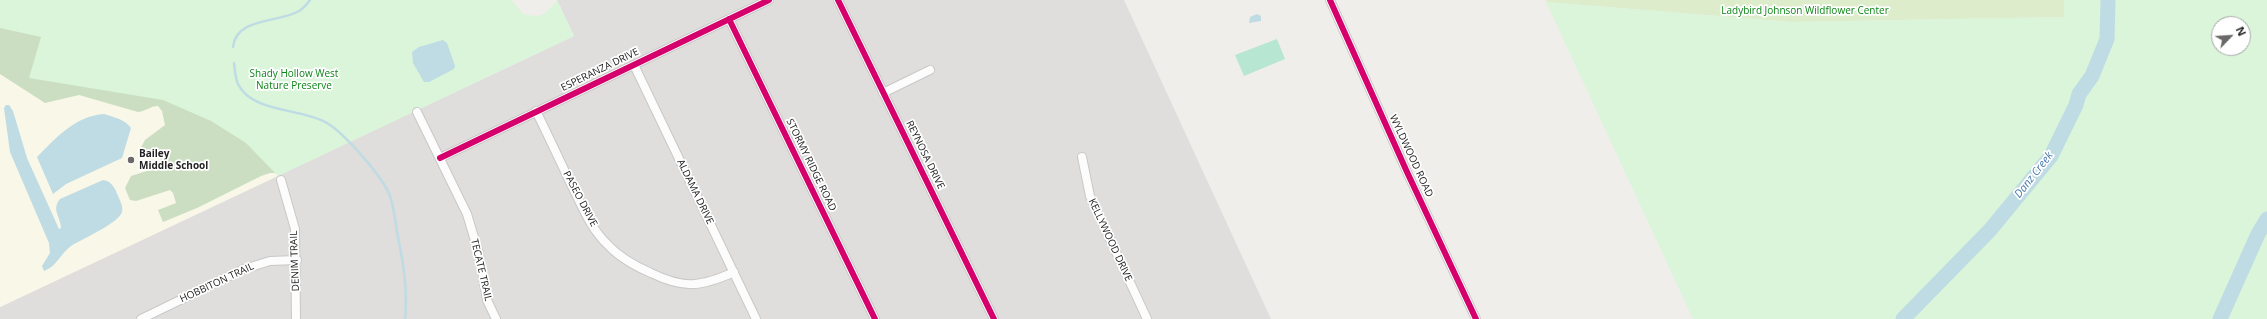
<!DOCTYPE html>
<style>
body{margin:0}
#map{position:relative;width:2267px;height:319px;overflow:hidden;background:#f0eeeb;font-family:"Open Sans",sans-serif}
canvas{display:block}
.north{position:absolute;left:2211px;top:16px;width:40px;height:40px;box-sizing:border-box;background:#fff;border:1px solid #a7a7a7;border-radius:50%;rotate:65deg;font-size:11px;font-weight:700;line-height:16px;text-align:center;color:#222}
.north::after{content:'';display:block;margin:auto;width:14px;height:18px;background:#6a6968;clip-path:polygon(50% 0,100% 100%,50% 72%,0 100%)}
</style>
<div id="map">
<canvas width="2267" height="319"></canvas>
<div class="north">N</div>
</div>
<script>
const c = document.querySelector('canvas').getContext('2d');
c.lineJoin = 'round';
function fillPath(path, color) { c.fillStyle = color; c.fill(path, 'evenodd'); }
function strokePath(path, color, width, dash) { c.strokeStyle = color; c.lineWidth = width; c.lineCap = dash ? 'butt' : 'round'; c.setLineDash(dash || []); c.stroke(path); }
function label(font, color, halo, rows, align = 'center') {
  c.font = font + ' "Open Sans",sans-serif'; c.lineWidth = 3.5; c.setLineDash([]); c.textBaseline = 'middle'; c.strokeStyle = halo; c.fillStyle = color; for (const [text, x, y, turn = 0] of rows) {
    c.save(); c.translate(x, y); c.rotate((+turn || 0) * Math.PI / 180); c.textAlign = isNaN(turn) ? turn : align; if (halo) c.strokeText(text, 0, 0); c.fillText(text, 0, 0); c.restore();
  }
}
const residential = new Path2D(`
 M557,0H1124L1271,319H0V307L574,36Z`);
const education = new Path2D(`
 M0,28L163,100L246,143L278,176L0,307Z`);
const grass = new Path2D(`
 M1547,0H2064V17L1791,22L1546,2Z`);
const forest = new Path2D(`
 M0,0L83,14L284,173H270L261,176L197,208L163,222L158,210L176,203L173,193L170,190L136,201L130,200L125,188L131,176L153,169L161,162L160,158L156,155L141,154L139,151L145,140L165,125L162,111L158,106C150,106 146,111 138,112L79,95L45,103L0,74Z`);
const park = new Path2D(`
 M0,0H512L523,14C544,19 546,13 557,0L574,36L278,176L246,143L211,121L163,100L29,78L41,37L0,28Z
 M2064,0H2267V319H1693L1546,2L1791,22L2064,17ZM2219,24H2243V48H2219Z`);
const pitch = new Path2D(`
 M1277,39L1285,59L1244,76L1235,55Z`);
const water = new Path2D(`
 M1257,14L1261,16V21L1249,23L1250,17Z
 M443,40L447,43L455,66L454,69L429,82H424L413,63L412,52L419,47Z
 M6,105H9L13,111L27,158L59,229L61,228C61,217 51,210 60,199L103,180C110,181 113,185 116,191C118,197 124,206 122,212C119,223 82,239 71,246C61,253 56,267 44,271L42,266L50,253L49,243L10,152L4,108Z
 M104,114C113,117 125,119 131,128L122,158L66,184L53,194L37,157C56,138 75,116 104,114Z`);
const stream = new Path2D(`
 M233,47C236,17 279,23 299,11C303,9 307,4 310,0
 M234,63C235,69 235,78 238,84C252,113 302,108 327,123C344,133 383,177 390,196C394,207 395,220 397,232C403,261 408,289 405,319`);
const river = new Path2D(`
 M1903,319L1990,230L2051,156L2076,105L2079,94L2092,76L2107,39L2108,0
 M2220,319L2258,234L2267,219`);
const street = new Path2D(`
 M838,0L994,319
 M1330,0L1407,172L1476,319
 M729,19L875,319
 M634,65L756,319
 M883,93L930,70
 M536,111C548,135 559,159 570,182C581,204 590,228 608,245C620,258 635,266 651,273C684,289 701,287 734,272
 M417,112L467,214L479,254L487,300L496,319
 M1082,157L1090,196L1147,319
 M440,158L769,0
 M281,180L295,229L296,319
 M141,319L244,269L270,261L297,260`);
const cycleway = new Path2D(`
 M838,0L994,319
 M1330,0L1407,172L1476,319
 M729,19L875,319
 M440,158L769,0`);
const markers = [
 [131,160,4,"#6a6968"]
];
const parkNames = [
 ["Ladybird Johnson Wildflower Center",1805,11],
 ["Shady Hollow West",294,74],
 ["Nature Preserve",294,86]
];
const streetNames = [
 ["ESPERANZA DRIVE",600,70,-26],
 ["REYNOSA DRIVE",925,155,64],
 ["WYLDWOOD ROAD",1411,156,65],
 ["STORMY RIDGE ROAD",811,165,64],
 ["ALDAMA DRIVE",695,192,64],
 ["PASEO DRIVE",580,199,62],
 ["KELLYWOOD DRIVE",1110,240,65],
 ["DENIM TRAIL",295,261,-92],
 ["TECATE TRAIL",481,270,77],
 ["HOBBITON TRAIL",217,283,-25]
];
const poiNames = [
 ["Bailey",139,154],
 ["Middle School",139,166]
];
const waterNames = [
 ["Danz Creek",2034,175,-52]
];
fillPath(residential, '#dfdedc');
fillPath(education, '#f8f7e8');
fillPath(grass, '#ddeccb');
fillPath(forest, '#cbdec1');
fillPath(park, '#daf5da');
fillPath(pitch, '#b7e6d2');
fillPath(water, '#bfdbe3');
strokePath(stream, '#bfdbe3', 2.5);
strokePath(river, '#bfdbe3', 15);
strokePath(street, '#c9c8c7', 10);
strokePath(street, '#fdfcfc', 8);
strokePath(cycleway, '#d6006c', 6);
for (const [x, y, r, color] of markers) { const dot = new Path2D(); dot.arc(x, y, r, 0, 2 * Math.PI); c.fillStyle = color; c.fill(dot); strokePath(dot, '#fff', 1.5); }
label('10px', '#0c8416', '#fff', parkNames);
label('10px', '#222', '#fff', streetNames);
label('bold 10px', '#222', '#fff', poiNames, 'left');
label('italic 11px', '#4a7aab', '#fff', waterNames);
</script>
